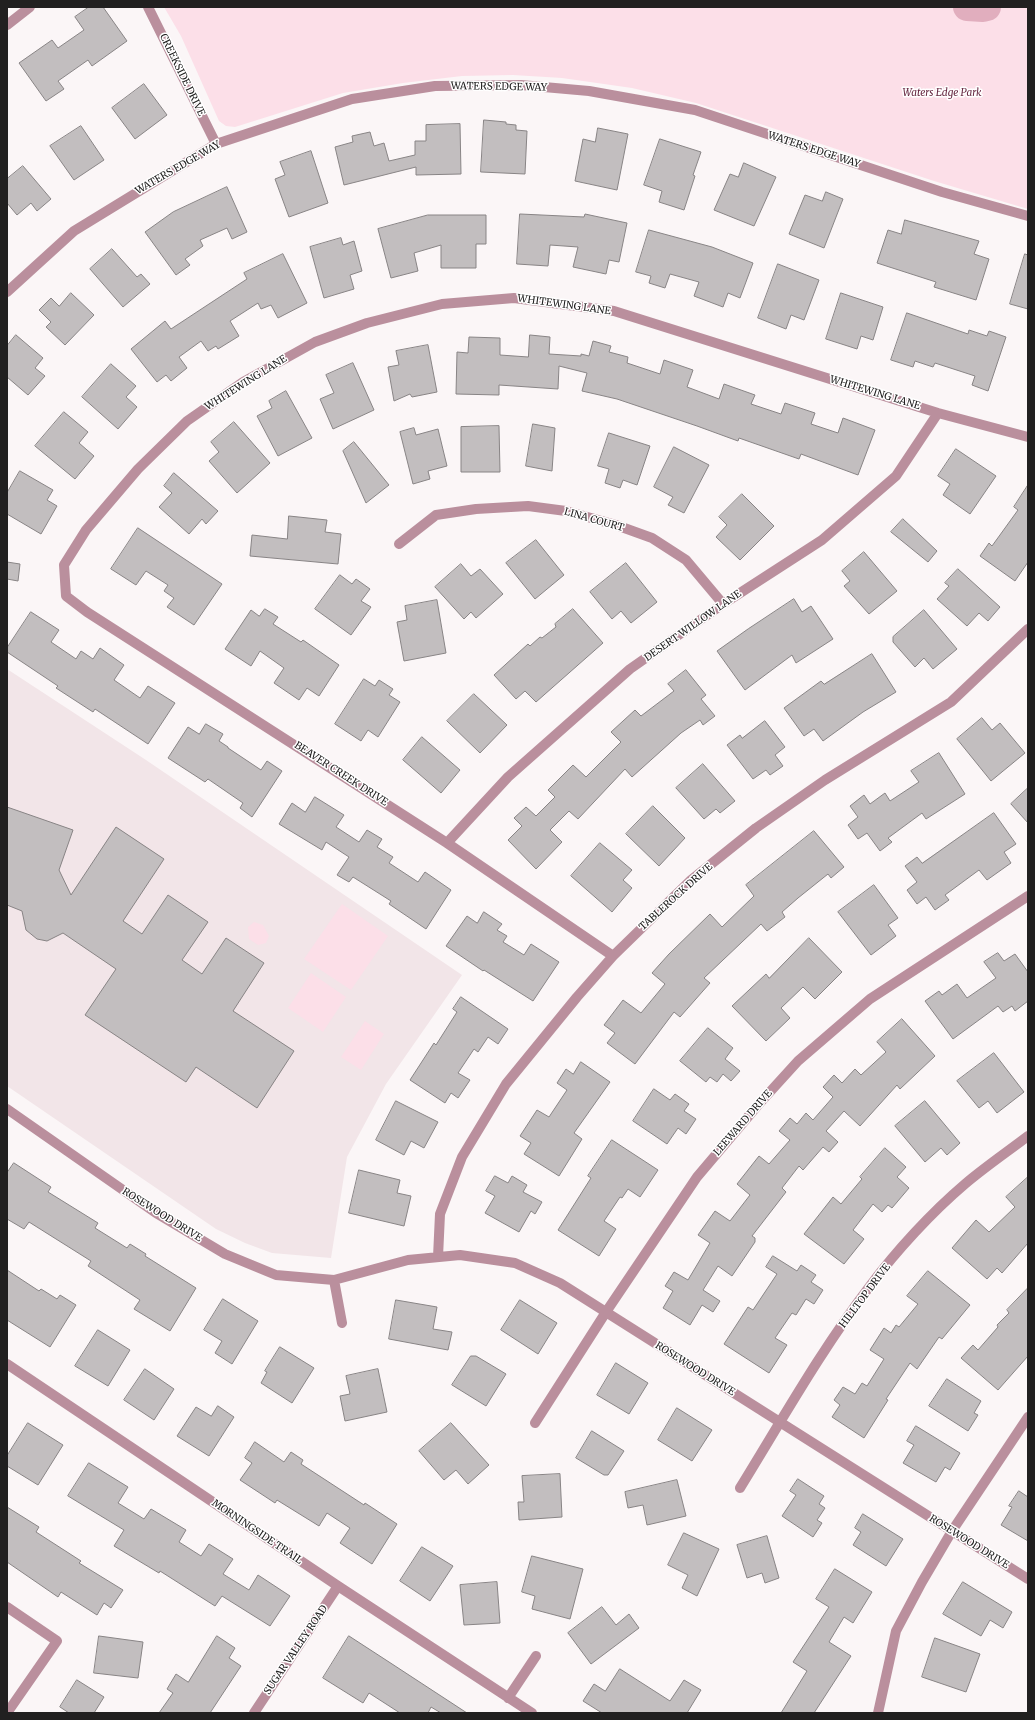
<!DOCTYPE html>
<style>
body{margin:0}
#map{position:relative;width:1035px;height:1720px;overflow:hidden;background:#fbf6f7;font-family:Merriweather,serif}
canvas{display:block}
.frame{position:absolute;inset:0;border:8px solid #212020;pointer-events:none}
</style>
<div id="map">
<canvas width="1035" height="1720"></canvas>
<div class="frame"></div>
</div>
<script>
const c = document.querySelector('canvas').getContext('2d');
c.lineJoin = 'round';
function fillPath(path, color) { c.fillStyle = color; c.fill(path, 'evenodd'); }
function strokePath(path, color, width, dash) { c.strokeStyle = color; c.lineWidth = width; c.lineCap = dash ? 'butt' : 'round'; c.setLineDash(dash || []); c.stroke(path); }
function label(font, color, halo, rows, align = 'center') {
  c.font = font + ' Merriweather,serif'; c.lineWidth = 3; c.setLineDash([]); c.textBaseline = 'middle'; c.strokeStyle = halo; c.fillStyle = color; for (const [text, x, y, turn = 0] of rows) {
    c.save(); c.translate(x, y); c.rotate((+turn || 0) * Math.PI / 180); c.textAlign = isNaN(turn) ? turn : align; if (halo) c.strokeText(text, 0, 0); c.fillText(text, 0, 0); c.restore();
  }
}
const built = new Path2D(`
 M7,669L146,760L462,975L386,1084L347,1157L331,1258L272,1253L245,1243L216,1229L7,1086Z`);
const green = new Path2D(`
 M164,7H1028V209L934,181L696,103L632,88L562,78L513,75L462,76L403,83L343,93L235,127L226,126L219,121L181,36Z
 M342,904L388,936L351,990L304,959Z
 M254,922L263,925L269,936L266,943L258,945L249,939L248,927Z
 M311,973L346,997L323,1032L288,1008Z
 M365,1021L384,1034L361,1070L341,1057Z`);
const river = new Path2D(`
 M967,7L983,8L987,7`);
const building = new Path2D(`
 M89,7H103L127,41L92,66L88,60L58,81L64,89L46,101L19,63L52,40L58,48L84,30L75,17Z
 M144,84L167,115L135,139L112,108Z
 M484,120L506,122V124L516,125V130L527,131L525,174L481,172Z
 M460,124L461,174L416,175V167L344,185L335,147L353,142L352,136L370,132L374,146L384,143L389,161L415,155V141H426V125Z
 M81,126L104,160L74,180L50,146Z
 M598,128L628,134L617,190L575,181L583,139L595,142Z
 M660,139L701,152L693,175L695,176L684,210L659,202L662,191L644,185Z
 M311,151L328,203L289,217L275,179L285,175L280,162Z
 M744,163L776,177L754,226L714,210L730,174L738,177Z
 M23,166L51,199L37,211L31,203L17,215L7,203V179Z
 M227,187L247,232L232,239L227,228L200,240L203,246L185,259L190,265L176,275L145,232L173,212Z
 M826,192L843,199L824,248L789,234L805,195L822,201Z
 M520,214L584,217L585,214L627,223L619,262L609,260L606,274L573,267L578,247L550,245L548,266L517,264Z
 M428,215H486V244H476V268H441V245L414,253L418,271L391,278L378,229Z
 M905,220L979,241L974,254L989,259L976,300L934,287L936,282L877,263L888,230L901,234Z
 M649,230L712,247L753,263L740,298L728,293L723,307L694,296L699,282L670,274L665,288L649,283L651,276L636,272Z
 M341,238L343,245L354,241L362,271L350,275L354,289L324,298L310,247Z
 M112,249L137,277L141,274L150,284L123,307L90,269Z
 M283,254L307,303L278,318L271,305L261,309L258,303L230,321L239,336L218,349L216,346L208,351L201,341L179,357L187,368L171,381L166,375L157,382L131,349L165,321L171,329L247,279L244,273Z
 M1025,254L1028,255V309L1010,304Z
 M778,264L819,280L804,320L791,315L786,329L758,318Z
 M71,293L94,315L65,345L46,327L51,322L39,310L51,298L59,306Z
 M841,293L883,307L873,340L861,336L857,349L826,339Z
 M907,313L968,334L969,330L987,336L989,331L1006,337L988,391L972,385L975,376L935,363L933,367L915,361L913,367L891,360Z
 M16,335L43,358L35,368L45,376L28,395L7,377V346Z
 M530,335L550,337L549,354L581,356V354L589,356L593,341L611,346L609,352L628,357L627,363L660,374L664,360L693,370L687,387L719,399L724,384L755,395L751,404L781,414L785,403L815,413L811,424L838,433L843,418L875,430L858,475L801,454L799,459L739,438L738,441L697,426L617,399L582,391L587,373L559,366L558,389L499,385V395L456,394L457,352L468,353L469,337L500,338V355L528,357Z
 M428,345L437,392L412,397L410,394L394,401L388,367L399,365L396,351Z
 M353,363L374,410L333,429L320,399L334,393L326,375Z
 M111,364L136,386L126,397L137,407L118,429L82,397Z
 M286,391L312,438L278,456L257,416L272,408L269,401Z
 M64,412L88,432L79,443L94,456L75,479L35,446Z
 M234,422L270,463L237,493L209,461L219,452L211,442Z
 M533,424L555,428L552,471L526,466Z
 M499,426L500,472H461V427Z
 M414,428L416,435L438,429L447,466L428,471L430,479L413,484L400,432Z
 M609,433L650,446L637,485L623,480L620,488L605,483L609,469L598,466Z
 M354,442L389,485L366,503L343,451Z
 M674,447L709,465L684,513L668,505L673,497L654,487Z
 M956,449L996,476L970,514L943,495L950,484L938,476Z
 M20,471L53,490L47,500L57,506L41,534L7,514V493Z
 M174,473L218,511L206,524L202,519L189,534L159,507L172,493L164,486Z
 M1028,485V562L1015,581L980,556L989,543L992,546L1018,510L1014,507Z
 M742,494L774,526L740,560L716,537L727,525L719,517Z
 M289,516L327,520L325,532L341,534L338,564L250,556L252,535L287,539Z
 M903,519L937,551L928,562L891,532Z
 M138,528L222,584L194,625L167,607L174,598L164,591L168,585L146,571L136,585L111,569Z
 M536,540L564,575L535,599L506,563Z
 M864,552L897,591L869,614L844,586L850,581L842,571Z
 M7,562L20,564L18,581L7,579Z
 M626,563L657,602L631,623L621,611L612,619L590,592Z
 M461,564L471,576L480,569L503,594L476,618L471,612L464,619L435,587Z
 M958,569L1000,607L988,621L979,613L967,626L937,599L949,586L945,583Z
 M340,575L352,584L356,579L370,589L361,601L371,607L351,635L315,609Z
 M794,599L802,612L811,606L833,639L796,663L792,655L745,690L717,651L748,629Z
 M437,600L446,653L404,661L397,622L407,620L405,606Z
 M265,609L278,617L273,624L301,642L303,640L339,665L319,696L307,688L299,700L274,683L284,668L260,651L251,666L225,649L251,610L259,616Z
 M573,609L603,643L536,702L525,691L516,699L494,675L528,644L530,646L540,637L542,638L556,627L555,624Z
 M924,610L957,649L933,669L924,658L915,667L893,642V637Z
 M31,612L59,630L51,642L76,659L81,651L93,659L100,648L124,665L114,680L140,698L148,686L175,703L148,744L95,709L93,712L56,688L58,686L7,652V648Z
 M872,654L896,692L863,712L823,741L814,729L804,736L784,708L821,681L824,684Z
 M686,670L706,695L701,699L715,716L703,725L700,720L681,733L632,777L625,769L578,819L569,811L550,830L562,842L536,869L508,840L522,826L514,818L526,807L536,816L555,797L548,790L573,765L586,777L621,742L611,732L635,710L641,716L674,691L668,684Z
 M364,679L375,686L379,680L393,689L389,695L400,702L378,737L368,730L361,741L335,724Z
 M474,694L507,725L480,753L447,721Z
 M982,718L992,730L1000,723L1025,753L991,781L957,739Z
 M765,721L785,747L775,755L783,766L770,775L766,770L753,779L727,745L740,735L742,738Z
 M206,724L223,734L219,741L228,747V748L261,770L267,761L282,771L252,817L240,808L243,803L208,779L205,782L168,758L188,727L199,734Z
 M422,737L460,770L441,793L403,760Z
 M939,753L965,794L926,819L922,813L888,838L892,842L880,851L867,833L858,839L848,825L858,817L850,806L864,795L870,804L885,793L890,801L919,782L911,771Z
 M703,764L735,801L720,813L716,809L704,819L676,788Z
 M1028,788V823L1011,804Z
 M315,797L344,815L336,827L359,842L367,830L382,839L377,847L393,857L389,863L418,882L425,872L451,890L426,929L389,904L391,901L353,877L349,882L337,875L349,857L326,842L322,850L279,824L292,803L305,812Z
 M653,806L685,838L659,866L626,834Z
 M7,807L73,830L59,870L71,895L116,827L164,859L123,921L142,934L168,895L208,922L182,960L202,974L226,938L264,963L233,1011L294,1051L257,1108L196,1067L186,1082L85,1015L116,969L63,933L47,941L37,939L26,930L22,911L7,905Z
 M994,813L1016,844L1004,852L1011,863L987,880L979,870L945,895L949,900L935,910L926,897L917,904L907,890L917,882L905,866L917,857L922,863Z
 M814,831L844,867L831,878L828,874L798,898L782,912L785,917L767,931L761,924L704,978L710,983L680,1017L674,1012L635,1064L607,1043L615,1033L604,1025L623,1000L641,1013L665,984L652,973L669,954L710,914L722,927L754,896L746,885Z
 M600,843L632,870L623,880L632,888L612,912L571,876Z
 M874,885L898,918L888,925L896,936L871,955L838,912Z
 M484,912L502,924L497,930L507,936L503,942L524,955L531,944L559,962L533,1001L484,970L483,971L446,946L467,916L477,923Z
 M809,938L842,972L815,999L803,987L781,1008L790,1018L766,1041L732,1006L766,974L769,978Z
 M998,953L1004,961L1015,954L1028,972V1001L1015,1011L1012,1006L1003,1012L998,1006L953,1039L925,1001L939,991L942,995L957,984L967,998L996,978L984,962Z
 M461,997L508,1029L498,1044L488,1037L478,1052L474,1049L458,1073L470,1080L458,1098L451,1093L445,1103L410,1080L434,1043L436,1045L457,1012L453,1009Z
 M902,1019L935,1056L900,1089L897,1085L860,1126L844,1111L826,1131L838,1142L829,1152L823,1147L803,1170L799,1166L782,1188L786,1192L752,1236L755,1238V1242L732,1276L718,1266L703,1290L720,1301L713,1312L702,1305L690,1325L663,1308L673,1291L665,1286L674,1272L688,1280L710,1243L698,1235L715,1211L730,1221L750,1195L737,1184L759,1156L769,1164L790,1140L779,1131L790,1118L797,1124L806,1113L813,1120L833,1097L823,1087L834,1075L842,1083L855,1069L861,1075L886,1052L877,1042Z
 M708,1028L733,1048L725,1059L740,1071L731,1081L723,1074L717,1082L710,1077L706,1082L680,1061Z
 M994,1053L1024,1092L997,1113L988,1101L979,1108L957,1081Z
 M581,1062L610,1082L574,1133L582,1139L559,1176L524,1154L531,1143L520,1136L537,1110L549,1117L567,1090L557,1083L566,1069L573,1074Z
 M654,1089L670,1100L675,1094L689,1104L684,1111L696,1119L686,1134L678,1128L667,1144L633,1121Z
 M396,1101L438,1122L424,1148L411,1141L404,1155L376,1140Z
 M925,1101L960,1143L947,1155L941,1148L925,1162L895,1126Z
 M612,1140L658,1170L640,1197L628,1189L622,1198L620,1197L604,1221L616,1229L599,1256L558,1230L591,1178L588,1176Z
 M885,1148L906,1167L897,1177L909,1188L892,1208L888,1205L882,1212L873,1204L853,1230L864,1239L844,1264L804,1234L833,1197L841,1204L862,1179L860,1177Z
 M14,1163L51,1187L48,1192L98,1223L95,1228L127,1248L130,1244L146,1254L145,1256L196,1288L170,1331L134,1309L140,1300L88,1266L91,1261L29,1222L24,1229L7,1219V1173Z
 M359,1170L400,1180L397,1193L411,1196L404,1226L349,1213Z
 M495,1176L508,1183L512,1176L527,1185L523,1192L542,1202L535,1214L531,1211L519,1232L485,1213L495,1196L486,1191Z
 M1028,1177V1243L1002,1273L997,1268L987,1279L952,1248L976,1220L989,1232L1015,1207L1006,1197Z
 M773,1256L797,1271L801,1265L816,1275L811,1282L823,1290L814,1304L806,1299L796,1315L792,1313L775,1338L787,1345L769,1373L724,1344L748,1307L753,1310L777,1274L766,1267Z
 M7,1270L39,1291L41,1289L57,1299L60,1295L76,1305L50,1347L7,1320Z
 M928,1271L970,1305L942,1339L939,1337L917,1369L910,1363L886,1399L888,1400L864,1438L832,1417L840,1405L834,1400L843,1387L855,1394L862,1383L867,1386L884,1359L870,1350L884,1328L891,1333L896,1325L899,1327L918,1304L907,1296Z
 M1028,1288V1356L998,1390L961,1358L973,1345L978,1350L998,1327L997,1325L1009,1313L1007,1310Z
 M223,1299L258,1321L232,1364L215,1353L222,1341L204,1330Z
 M396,1300L437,1307L433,1329L452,1332L448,1350L389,1339Z
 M520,1300L557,1323L538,1354L501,1330Z
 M98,1330L130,1350L108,1386L75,1366Z
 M280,1347L314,1368L292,1403L261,1383L267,1372L265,1371Z
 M471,1356H476L506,1374L486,1406L452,1385Z
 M616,1363L648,1383L629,1414L597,1395Z
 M145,1369L174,1389L154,1420L124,1400Z
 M378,1369L387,1412L345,1421L340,1396L350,1394L346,1376Z
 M947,1379L981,1401L974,1413L978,1415L968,1431L929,1406Z
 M218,1406L234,1417L209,1456L177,1436L196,1407L211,1416Z
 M677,1408L712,1430L692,1461L658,1440Z
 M28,1423L63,1445L38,1485L7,1466V1456Z
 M451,1423L489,1465L468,1484L456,1470L444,1480L419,1451Z
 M916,1426L960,1453L950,1470L945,1467L936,1482L903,1463L914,1445L907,1441Z
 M592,1431L624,1451L608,1475H604L576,1458Z
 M255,1442L284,1462L291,1452L303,1460L301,1464L364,1505L365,1503L397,1524L372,1564L340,1543L350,1528L327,1513L319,1526L277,1500L275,1503L240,1480L252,1463L245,1458Z
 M89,1463L128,1487L118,1503L144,1519L151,1509L186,1530L179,1542L201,1556L209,1544L233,1559L223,1574L249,1590L258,1575L290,1596L270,1626L222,1596L215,1606L160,1571L159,1573L114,1546L124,1530L68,1496Z
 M560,1474L562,1517L519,1520L518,1502H524L522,1476Z
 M798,1479L824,1496L819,1504L825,1508L817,1520L822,1523L813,1537L782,1516L796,1495L790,1491Z
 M677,1480L686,1516L647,1525L643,1505L628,1508L625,1492Z
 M1019,1491L1028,1497V1541L1001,1525L1012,1507L1009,1506Z
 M7,1507L39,1527L36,1532L81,1561L79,1563L123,1590L111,1608L104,1603L97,1615L61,1592L58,1597L7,1562Z
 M863,1514L903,1539L886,1566L853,1545L861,1532L855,1528Z
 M684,1533L719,1549L697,1596L682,1588L688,1575L668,1565Z
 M767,1536L779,1578L765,1583L762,1573L747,1578L737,1545Z
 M422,1547L453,1566L430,1601L400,1581Z
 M532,1556L583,1569L570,1619L532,1609L535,1596L522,1592Z
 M835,1569L872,1592L853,1623L844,1617L829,1642L851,1656L814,1713H781L807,1671L793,1662L829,1607L816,1599Z
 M497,1582L500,1623L464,1625L460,1585Z
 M963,1582L1012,1612L1003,1628L990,1620L981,1636L943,1614Z
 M602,1607L616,1625L629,1614L639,1628L591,1664L568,1633Z
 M99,1636L143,1642L138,1678L94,1673Z
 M217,1636L235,1648L229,1658L241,1666L210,1713H159L173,1693L167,1689L176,1674L188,1682Z
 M349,1636L389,1662L467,1713H441L431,1707L428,1713H400L369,1693L363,1703L323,1678Z
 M935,1638L980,1654L966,1692L922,1677Z
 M620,1669L670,1701L684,1680L701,1690L687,1713H602L583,1701L594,1684L605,1691Z
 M77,1680L104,1697L94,1713H69L60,1707Z`);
const street = new Path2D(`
 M148,7L216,144
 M7,25L30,7
 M7,292L74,231L216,144L352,99L435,86L521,85L589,91L695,110L942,192L1028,216
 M399,544L436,515L476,509L528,506L566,511L616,525L652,538L686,560L723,604
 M447,843L508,777L630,669L723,604L822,540L896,476L938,413
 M613,956L447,843L87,612L66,596L64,565L86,530L138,469L187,421L243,382L315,342L367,323L442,304L514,298L614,311L938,413L1028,437
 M7,1109L156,1213L225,1254L276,1275L334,1280L408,1260L460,1255L515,1263L560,1283L1028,1579
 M438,1257L440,1214L462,1157L506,1084L577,997L613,956L690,881L756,828L825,780L951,702L1028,629
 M334,1280L342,1323
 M7,1364L338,1586L532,1713
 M535,1423L606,1312L697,1177L758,1105L798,1061L870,999L1028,896
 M740,1488C782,1420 821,1350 870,1286C896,1251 932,1212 965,1184C985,1167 1007,1152 1028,1136
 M7,1607L57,1641L7,1713
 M508,1698L536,1656
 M254,1713L338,1586
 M878,1713L896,1631L922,1582L952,1531L1028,1417`);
const streetNames = [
 ["CREEKSIDE DRIVE",182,75,64],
 ["WATERS EDGE WAY",499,87,1],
 ["WATERS EDGE WAY",814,150,18],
 ["WATERS EDGE WAY",178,168,-30],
 ["WHITEWING LANE",564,305,8],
 ["WHITEWING LANE",246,383,-32],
 ["WHITEWING LANE",875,393,17],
 ["LINA COURT",594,520,16],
 ["DESERT WILLOW LANE",693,626,-35],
 ["BEAVER CREEK DRIVE",341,774,33],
 ["TABLEROCK DRIVE",676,897,-42],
 ["LEEWARD DRIVE",743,1123,-49],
 ["ROSEWOOD DRIVE",162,1215,32],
 ["HILLTOP DRIVE",865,1296,-53],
 ["ROSEWOOD DRIVE",695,1369,32],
 ["MORNINGSIDE TRAIL",257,1532,34],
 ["ROSEWOOD DRIVE",969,1542,32],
 ["SUGAR VALLEY ROAD",296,1650,-56]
];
const parkNames = [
 ["Waters Edge Park",942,93]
];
fillPath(built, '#f2e5e8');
fillPath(green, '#fcdfe8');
strokePath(river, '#e1aebe', 28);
fillPath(building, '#c2bebf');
strokePath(building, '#888485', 1);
strokePath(street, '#ba8f9d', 10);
label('10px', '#212020', '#fff', streetNames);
label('italic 10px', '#662841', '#fff', parkNames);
</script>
